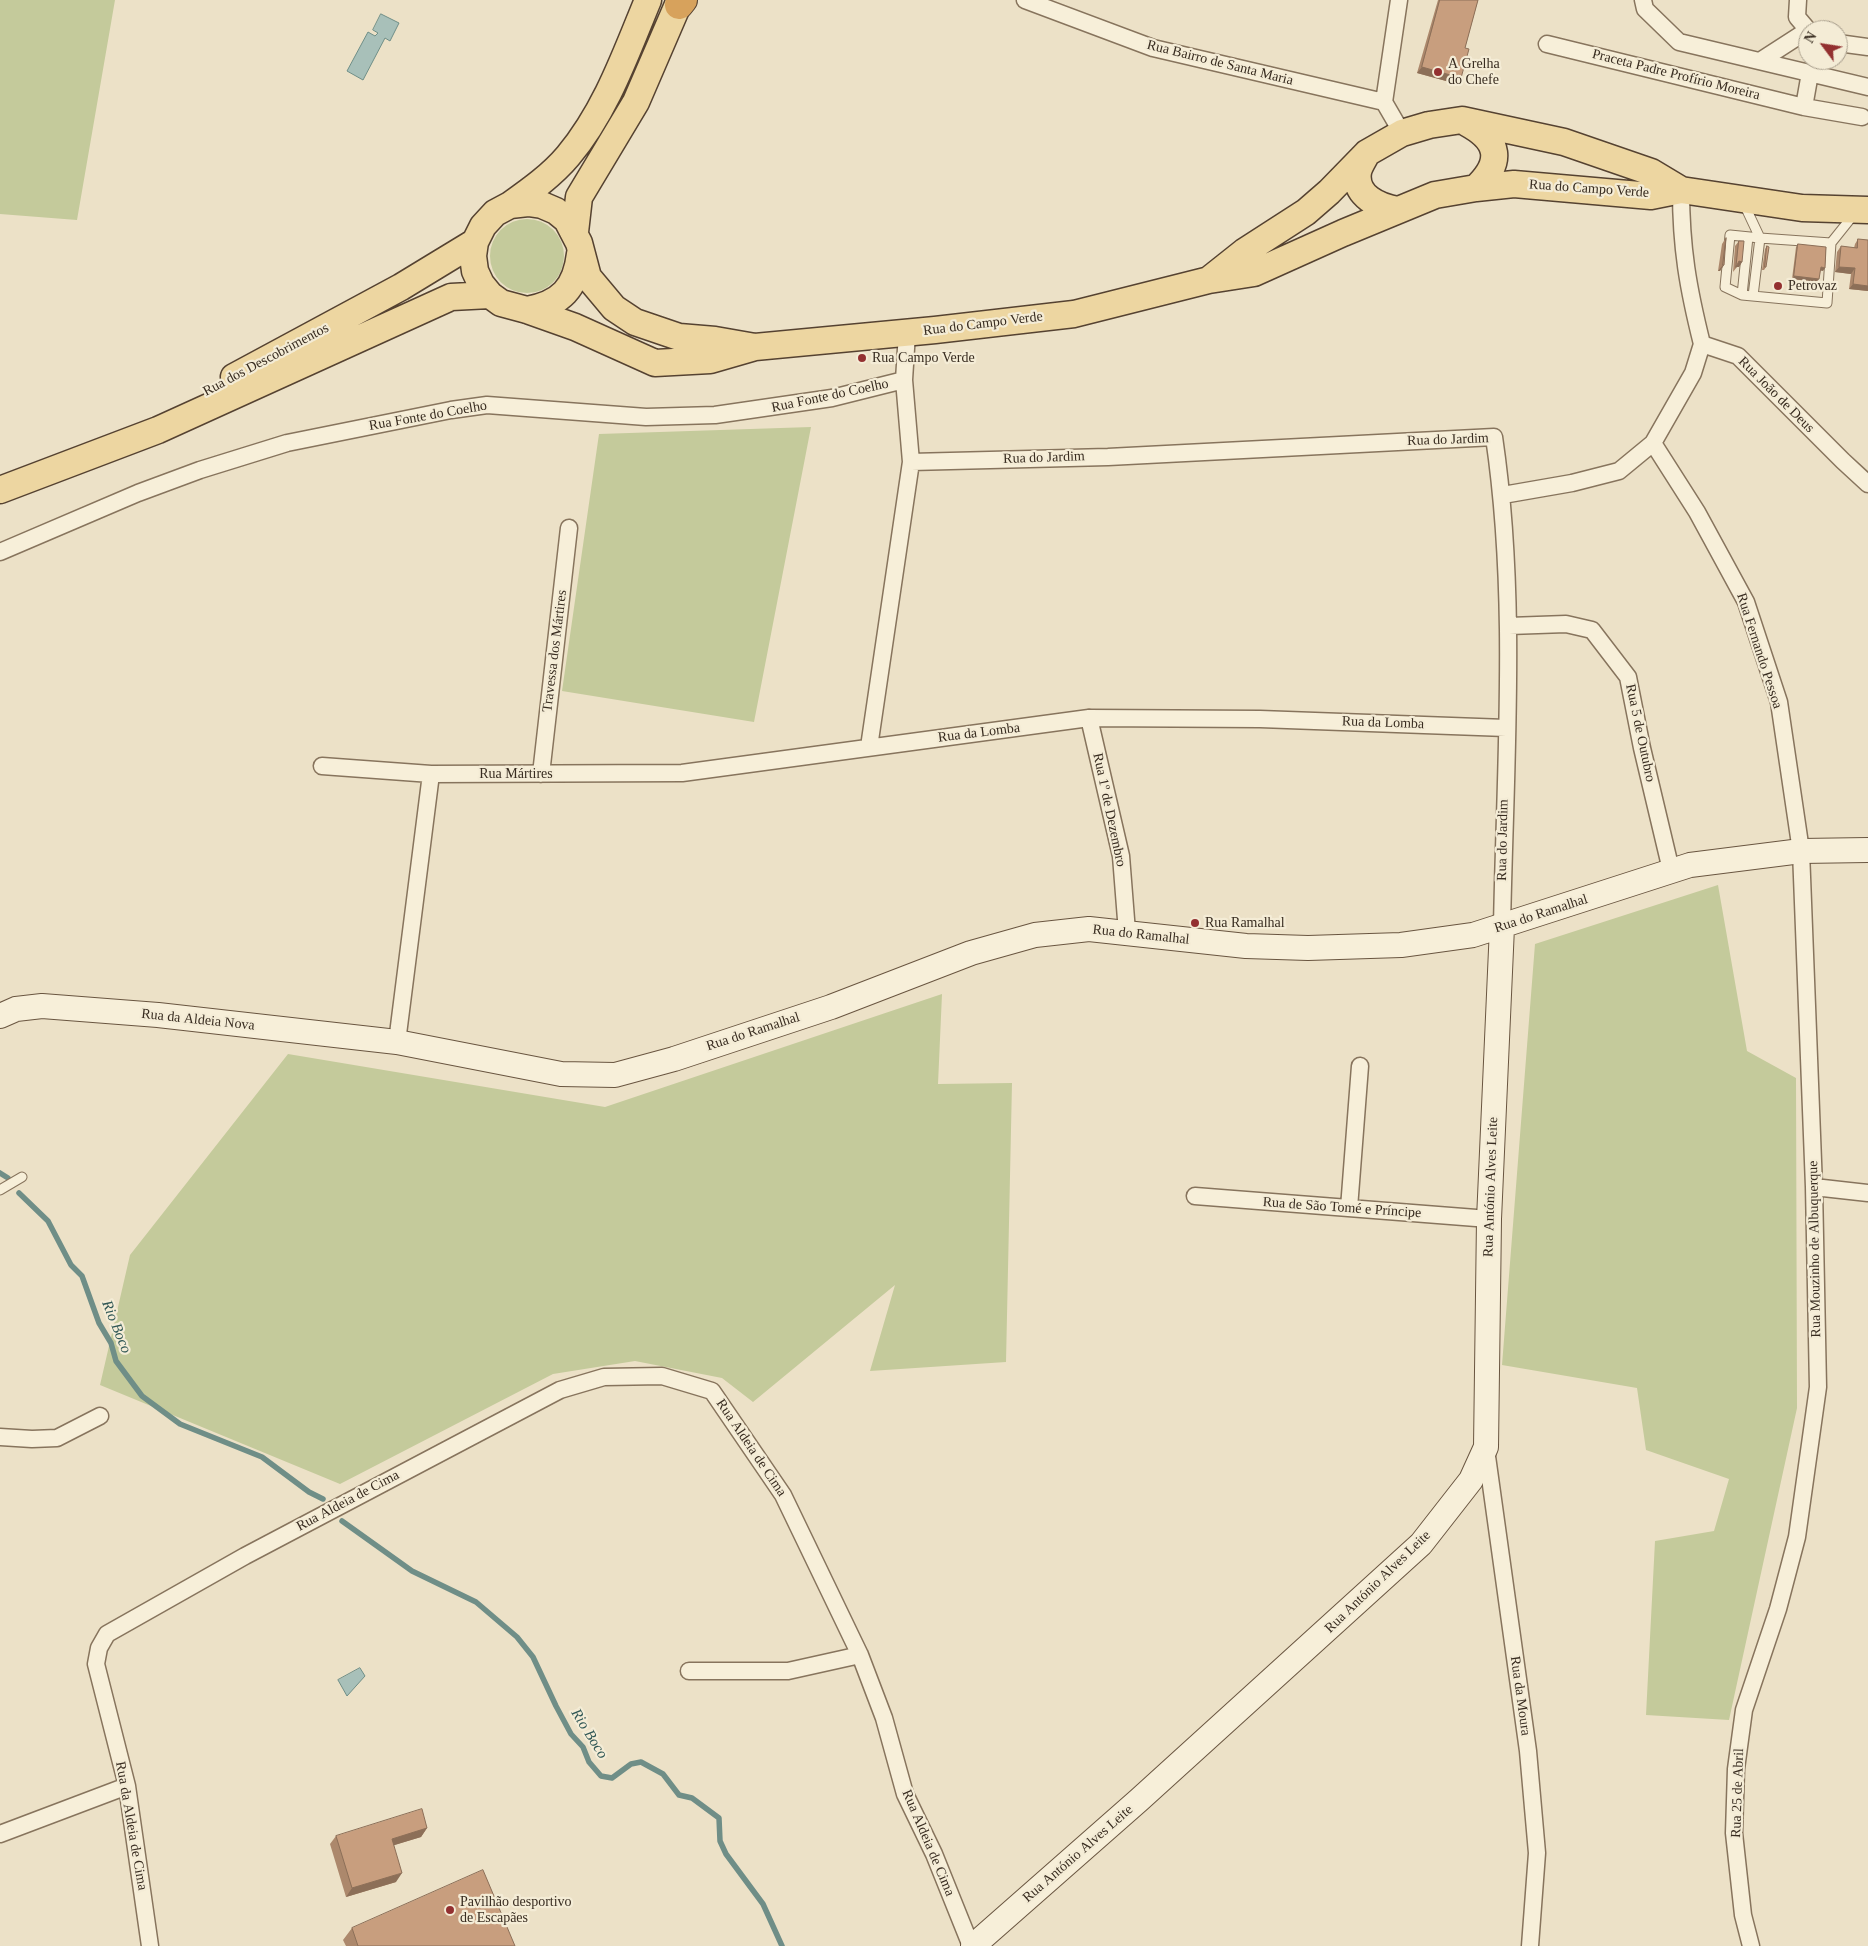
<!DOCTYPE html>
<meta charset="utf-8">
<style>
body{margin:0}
#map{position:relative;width:1868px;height:1946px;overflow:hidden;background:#ece1c7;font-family:"Times New Roman",serif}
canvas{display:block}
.north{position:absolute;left:1798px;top:20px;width:50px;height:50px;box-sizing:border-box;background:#f4ecd6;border:1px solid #a99f8d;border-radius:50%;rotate:301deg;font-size:14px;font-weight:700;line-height:20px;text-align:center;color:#382c20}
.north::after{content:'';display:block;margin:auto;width:18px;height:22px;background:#933030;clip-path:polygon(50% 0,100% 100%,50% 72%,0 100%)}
</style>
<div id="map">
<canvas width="1868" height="1946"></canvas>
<div class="north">N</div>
</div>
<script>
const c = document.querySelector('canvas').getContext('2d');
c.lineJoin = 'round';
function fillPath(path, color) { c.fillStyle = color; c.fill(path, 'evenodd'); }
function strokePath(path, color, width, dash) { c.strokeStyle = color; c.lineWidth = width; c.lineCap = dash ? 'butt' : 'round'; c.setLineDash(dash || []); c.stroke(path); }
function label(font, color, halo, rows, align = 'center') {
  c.font = font + ' "Times New Roman",serif'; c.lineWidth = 4.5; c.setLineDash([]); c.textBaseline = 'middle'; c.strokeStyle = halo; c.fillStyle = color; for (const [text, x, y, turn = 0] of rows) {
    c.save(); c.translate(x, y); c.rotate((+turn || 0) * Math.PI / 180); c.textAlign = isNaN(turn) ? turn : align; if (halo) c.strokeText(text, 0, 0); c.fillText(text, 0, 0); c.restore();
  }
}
const green = new Path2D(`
 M0,0H115L77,220L0,214Z
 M490 256a37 37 0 1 1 74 0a37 37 0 1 1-74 0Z
 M811,427L754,722L562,691L599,434Z
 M1718,885L1747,1051L1796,1078L1797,1408L1729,1720L1646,1715L1655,1541L1714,1531L1729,1479L1646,1450L1637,1388L1502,1365L1535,944Z
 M942,994L938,1084L1012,1083L1006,1362L870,1371L895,1285L753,1402L722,1378L635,1361L553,1374L340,1484L100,1385L130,1255L288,1054L605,1107Z`);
const water = new Path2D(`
 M381,14L399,23L390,41L385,38L363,80L347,71L368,32L375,36L378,33L373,30Z
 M360,1668L365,1676L347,1696L338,1680Z`);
const stream = new Path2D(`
 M0,1173L8,1178
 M19,1193L48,1221L71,1265L82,1276L99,1323L111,1343L116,1361L142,1396L180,1424L262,1457L309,1492L323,1499
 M342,1521L412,1571L476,1602L517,1637L533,1657L556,1706L571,1734L583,1747L589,1762L601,1776L612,1778L631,1764L641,1762L663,1774L679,1795L692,1798L719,1818L720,1841L726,1854L763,1904L782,1946`);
const lane = new Path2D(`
 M1744,204L1760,238L1831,243L1855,213
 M1742,295L1748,237
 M1753,296L1760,238L1730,235L1725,287L1742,295L1827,303L1831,243
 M0,1190L22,1177`);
const street = new Path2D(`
 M1025,0L1153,48L1384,102L1402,133
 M1643,0L1645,9L1679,42L1868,87
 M1798,0L1797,17L1808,30
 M1838,43L1868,47
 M1547,44L1804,107L1862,117
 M1760,61L1808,30
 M1384,102L1399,0
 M1804,107L1810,73
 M1681,190C1681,248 1688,288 1702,344L1738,356L1843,461L1868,484
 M1653,443L1697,512L1746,602L1779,702L1801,851L1814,1187L1818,1387L1797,1537L1778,1609L1744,1710L1736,1769L1734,1833L1743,1915L1751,1946
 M911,462L1108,457L1494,437C1518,599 1505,764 1502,927
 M1503,495L1572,483L1619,471L1653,443L1693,373L1702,344
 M0,552L138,493L200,470L287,443L451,410L487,405L646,417L715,415L832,398L904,380
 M1509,626L1566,624L1592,630L1628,677L1642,748L1671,870
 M1089,718L1121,856L1127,932
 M869,747L911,462L904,380L907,333
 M322,766L431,774L682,773L1089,718L1260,719L1506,728
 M541,774L569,528
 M397,1042L431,774
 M1814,1187L1868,1193
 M1195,1196L1489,1219
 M1349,1208L1360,1066
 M0,1437L32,1439L57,1438L100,1416
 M1486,1449L1528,1751L1537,1853L1530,1946
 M689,1671H788L860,1655
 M0,1834L127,1786
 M150,1946L127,1786L96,1664L99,1648L107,1634L245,1556L560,1390L604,1377L662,1376L712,1391L783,1495L860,1655L884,1718L905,1794L934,1854L971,1946`);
const secondary = new Path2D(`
 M0,1016L16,1009L42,1006L158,1015L397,1042L561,1074L615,1075L674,1059L831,1007L971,953L1035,935L1089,929L1246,946L1308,948L1401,945L1473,935L1690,865L1801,851L1868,850
 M973,1946L1139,1800L1421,1544L1471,1480L1486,1447L1489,1219L1502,927`);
const primary = new Path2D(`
 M1467,123C1500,141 1503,162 1476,188
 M1367,153C1364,159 1359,166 1358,172C1354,196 1379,207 1398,210
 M510,205C531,190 552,175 568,156C606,111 626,53 648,0
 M575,232L579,197L636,102L680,0
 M1210,279L1244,252L1306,212L1329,192L1367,153L1402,133L1429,125L1462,120L1564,142L1651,172L1681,190
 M527,310C561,304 576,288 580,254
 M755,347L715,340L679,337L635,322L614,308L588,277L579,243L567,220L556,211L542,205L528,203L510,205L495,213L483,226L475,242L473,256L475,271L481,284L490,295L501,303L527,310L575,327L655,363L710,360L755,347L935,330L1074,314L1209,280L1254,273L1343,233L1435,195L1476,188L1514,184L1651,196L1681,190L1802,208L1868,210
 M234,377L401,287L475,242
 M0,490L158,430L451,297L490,295`);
const highway = new Path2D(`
 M679,5L683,0`);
const wall = new Path2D(`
 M1438,0H1478L1465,48L1461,78L1457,84L1417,73Z
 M1726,238L1724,265L1720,271H1718L1722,244Z
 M1858,239L1868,291L1849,289L1851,274L1835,272L1837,252L1841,246L1854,248L1855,244Z
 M1739,241L1742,262L1739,267H1737L1733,272L1735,246Z
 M1798,244L1823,271L1820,270L1817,282L1792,279L1796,247Z
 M1767,246L1766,267L1764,270H1762L1765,249Z
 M427,1828L421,1837L394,1845L396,1882L346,1897L330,1844L336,1836Z
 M352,1928L515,1946H346L343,1940Z`);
const shadedWall = new Path2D(`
 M1422,67L1461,78L1457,84L1417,73Z
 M1739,261L1742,262L1739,267H1736Z
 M1723,265H1724L1720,271H1718Z
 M1821,267L1825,268L1823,271L1819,270Z
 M1839,267L1855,268L1851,274L1835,272Z
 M1794,276L1819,279L1817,282L1792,279Z
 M1853,284L1868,286V291L1849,289Z
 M427,1828L421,1837L385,1848L392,1839Z
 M402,1873L396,1882L346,1897L352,1888Z`);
const building = new Path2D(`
 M1440,0H1478L1465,48L1469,49L1461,78L1422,67Z
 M1726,238L1724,265H1723Z
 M1858,239L1868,240V286L1853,284L1855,268L1839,267L1841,246L1857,248Z
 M1739,241H1744L1742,262L1739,261L1736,267Z
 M1798,244L1826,247L1825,268L1821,267L1819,279L1794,276Z
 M1767,246L1769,247L1766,267H1765Z
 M422,1809L427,1828L392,1839L402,1873L352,1888L336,1836Z
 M483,1870L515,1946H358L352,1928Z`);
const markers = [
 [1438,72,5,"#933030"],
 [1778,286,5,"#933030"],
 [862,358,5,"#933030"],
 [1195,923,5,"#933030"],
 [450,1910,5,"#933030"]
];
const streetNames = [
 ["Rua Bairro de Santa Maria",1220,63,14],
 ["Praceta Padre Profírio Moreira",1676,75,14],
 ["Rua do Campo Verde",1589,189,4],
 ["Rua do Campo Verde",983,324,-7],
 ["Rua dos Descobrimentos",266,360,-28],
 ["Rua João de Deus",1776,395,45],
 ["Rua Fonte do Coelho",830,396,-12],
 ["Rua Fonte do Coelho",428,416,-10],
 ["Rua do Jardim",1448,440,-2],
 ["Rua do Jardim",1044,458,-2],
 ["Travessa dos Mártires",555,651,-83],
 ["Rua Fernando Pessoa",1759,651,72],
 ["Rua da Lomba",1383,723,2],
 ["Rua da Lomba",979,733,-7],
 ["Rua 5 de Outubro",1640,733,78],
 ["Rua Mártires",516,774],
 ["Rua 1º de Dezembro",1109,810,78],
 ["Rua do Jardim",1503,840,-89],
 ["Rua do Ramalhal",1541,914,-18],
 ["Rua do Ramalhal",1141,935,6],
 ["Rua da Aldeia Nova",198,1020,6],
 ["Rua do Ramalhal",753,1032,-18],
 ["Rua António Alves Leite",1491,1187,-88],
 ["Rua de São Tomé e Príncipe",1342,1208,4],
 ["Rua Mouzinho de Albuquerque",1815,1249,-91],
 ["Rua Aldeia de Cima",751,1448,56],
 ["Rua Aldeia de Cima",348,1501,-28],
 ["Rua António Alves Leite",1378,1582,-44],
 ["Rua da Moura",1520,1696,82],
 ["Rua 25 de Abril",1738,1793,-88],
 ["Rua da Aldeia de Cima",131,1826,80],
 ["Rua Aldeia de Cima",928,1843,67],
 ["Rua António Alves Leite",1078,1854,-41]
];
const poiNames = [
 ["A Grelha",1448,64],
 ["do Chefe",1448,80],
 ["Petrovaz",1788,286],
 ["Rua Campo Verde",872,358],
 ["Rua Ramalhal",1205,923],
 ["Pavilhão desportivo",460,1902],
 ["de Escapães",460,1918]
];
const waterNames = [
 ["Rio Boco",116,1327,68],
 ["Rio Boco",589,1734,58]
];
fillPath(green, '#c4ca9b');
fillPath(water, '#a8c0b9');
strokePath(water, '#6f8e87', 1);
strokePath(stream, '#6f8e87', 5.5);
strokePath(lane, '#87745d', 11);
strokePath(street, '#87745d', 19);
strokePath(secondary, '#695540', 26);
strokePath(primary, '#554231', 29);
strokePath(highway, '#554231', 30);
strokePath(lane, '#f7efd9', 9);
strokePath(street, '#f7efd9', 16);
strokePath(secondary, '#f7efd9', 24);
strokePath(primary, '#edd6a1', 26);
strokePath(highway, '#d7a25c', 28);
fillPath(wall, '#ac886c');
fillPath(shadedWall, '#8c6f58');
fillPath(building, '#c89e7e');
strokePath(building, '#8c6f58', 1);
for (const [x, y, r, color] of markers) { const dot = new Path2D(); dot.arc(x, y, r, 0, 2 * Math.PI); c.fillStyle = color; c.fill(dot); strokePath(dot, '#f4ecd6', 2); }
label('14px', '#382c20', '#f4ecd6', streetNames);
label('14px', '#382c20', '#f4ecd6', poiNames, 'left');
label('italic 15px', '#305755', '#f4ecd6', waterNames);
</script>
